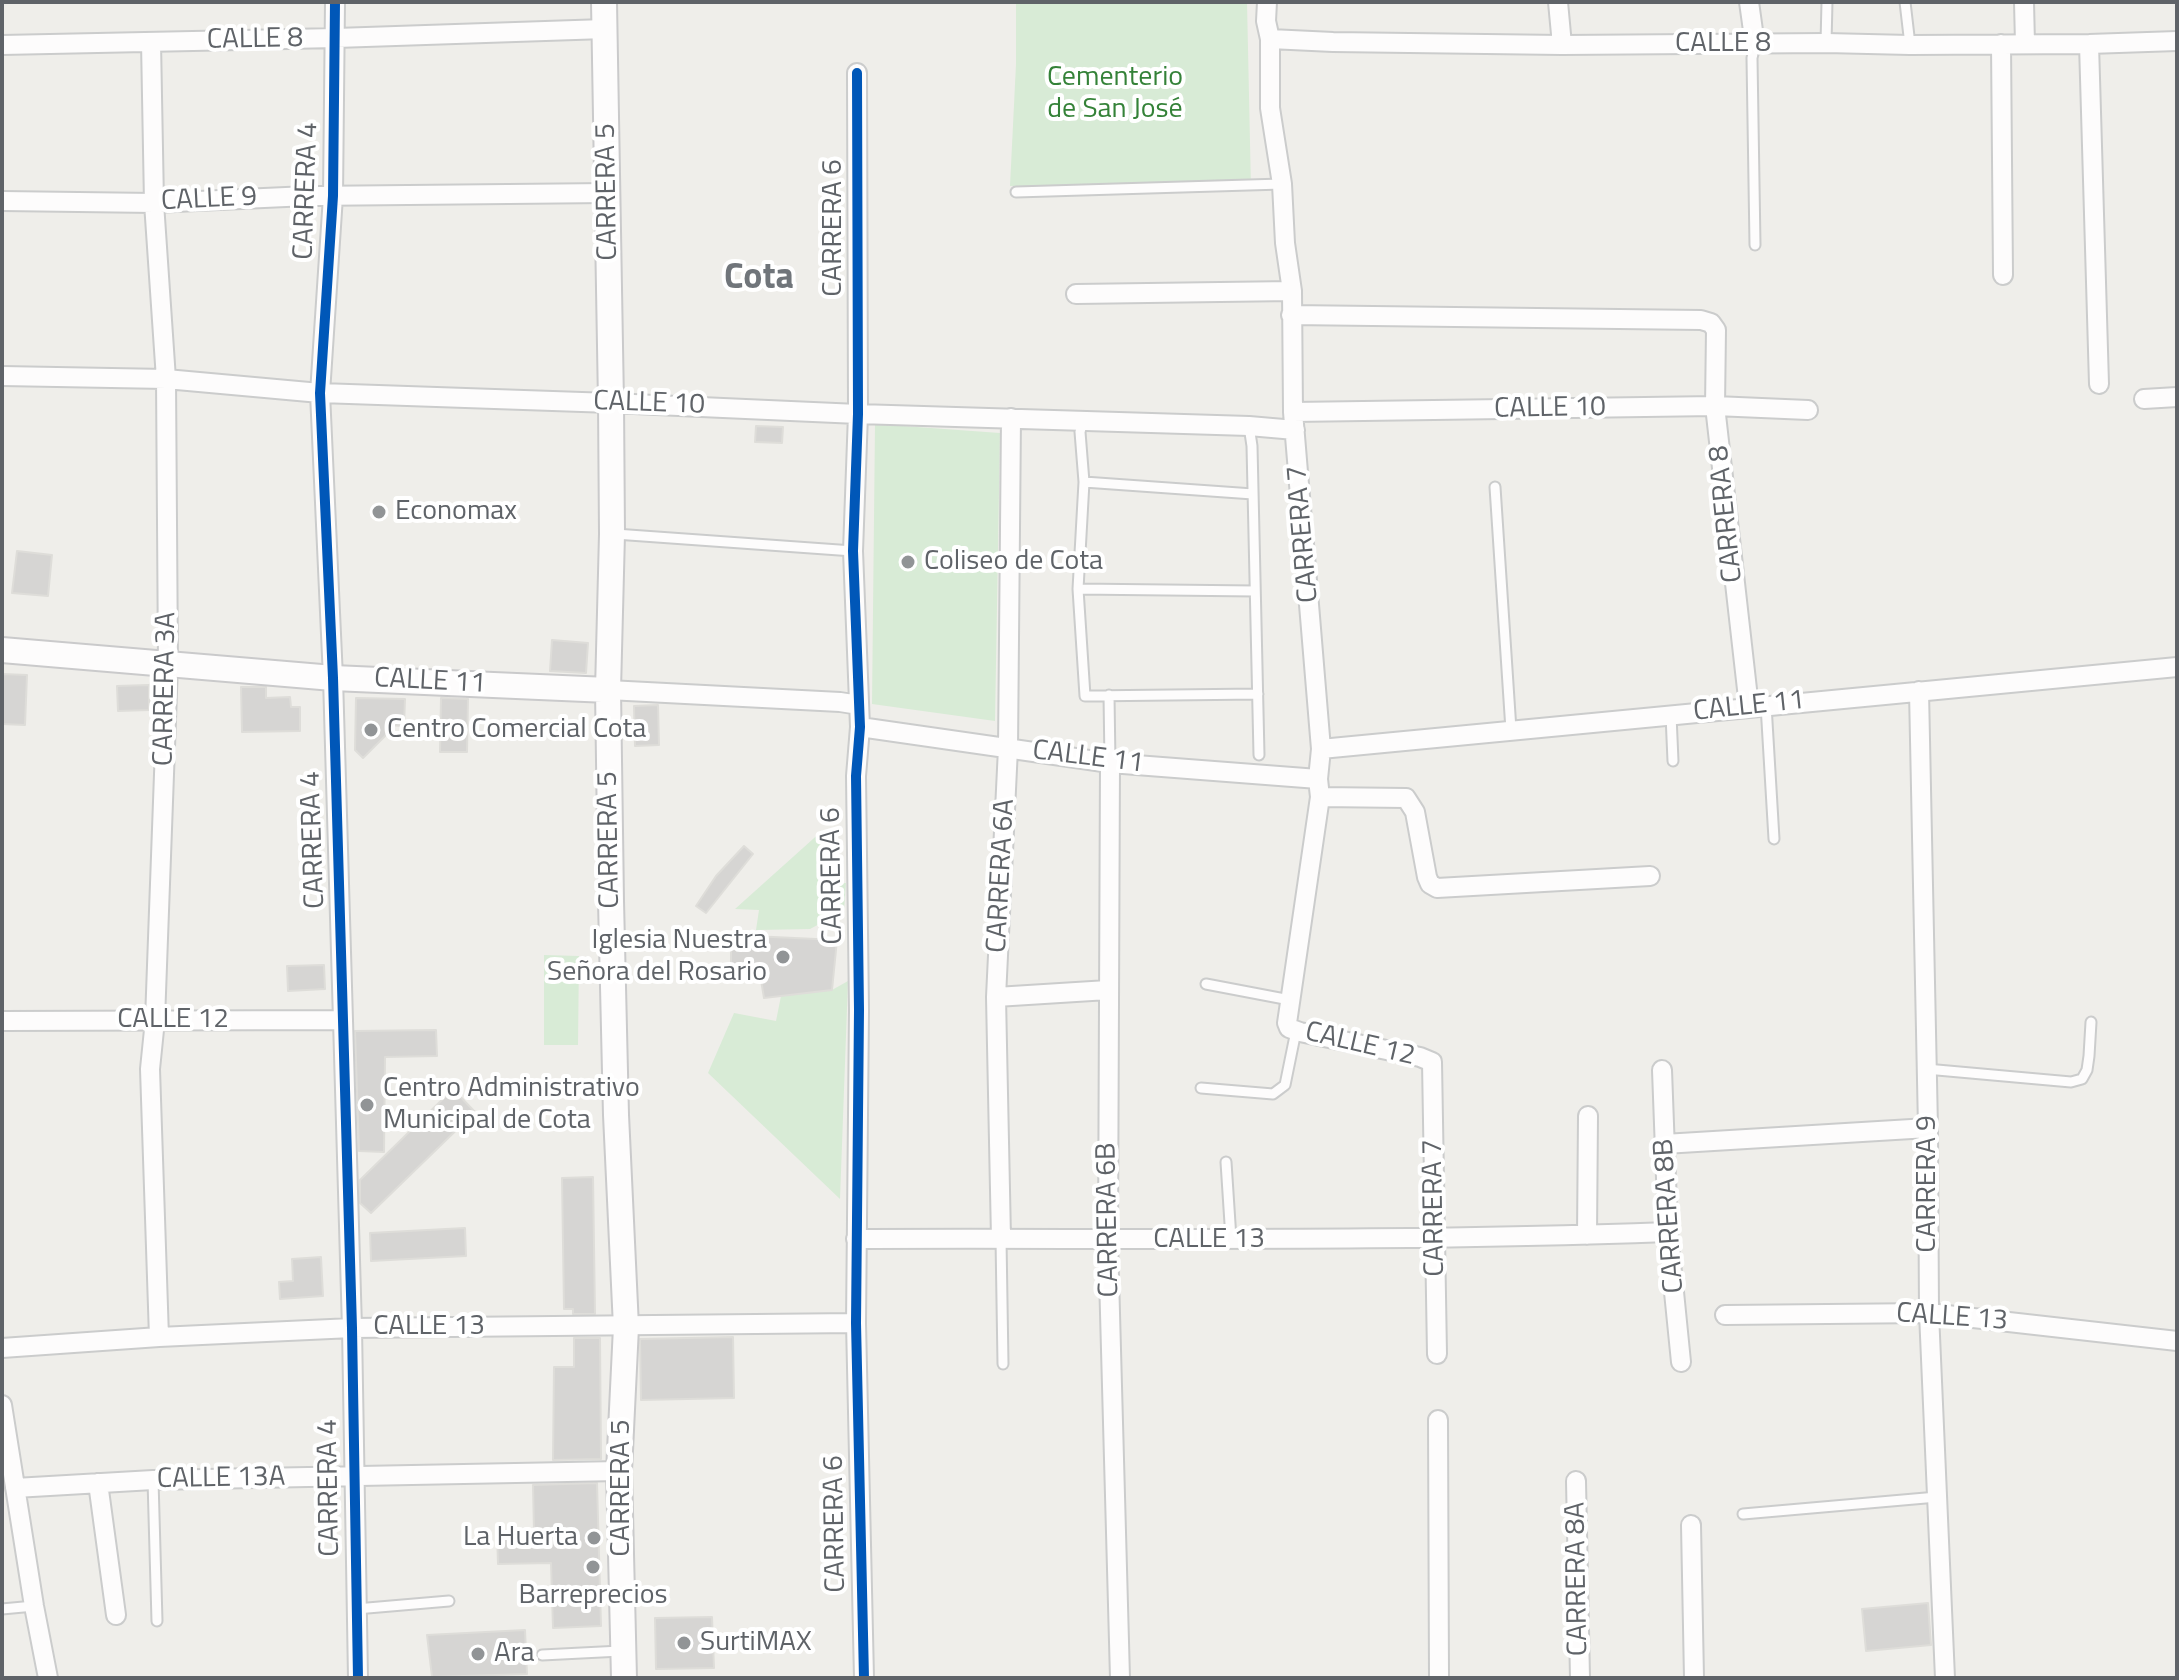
<!DOCTYPE html>
<meta charset="utf-8">
<style>
body{margin:0}
#map{position:relative;width:2179px;height:1680px;overflow:hidden;background:#efeeea;font-family:"Titillium Web",sans-serif}
canvas{display:block}
.frame{position:absolute;inset:0;border:4px solid #5f6368;pointer-events:none}
</style>
<div id="map">
<canvas width="2179" height="1680"></canvas>
<div class="frame"></div>
</div>
<script>
const c = document.querySelector('canvas').getContext('2d');
c.lineJoin = 'round';
function fillPath(path, color) { c.fillStyle = color; c.fill(path, 'evenodd'); }
function strokePath(path, color, width, dash) { c.strokeStyle = color; c.lineWidth = width; c.lineCap = dash ? 'butt' : 'round'; c.setLineDash(dash || []); c.stroke(path); }
function label(font, color, halo, rows, align = 'center') {
  c.font = font + ' "Titillium Web",sans-serif'; c.lineWidth = 8; c.setLineDash([]); c.textBaseline = 'middle'; c.strokeStyle = halo; c.fillStyle = color; for (const [text, x, y, turn = 0] of rows) {
    c.save(); c.translate(x, y); c.rotate((+turn || 0) * Math.PI / 180); c.textAlign = isNaN(turn) ? turn : align; if (halo) c.strokeText(text, 0, 0); c.fillText(text, 0, 0); c.restore();
  }
}
const green = new Path2D(`
 M1016,2H1247L1251,189L1010,186L1016,64Z
 M875,424L1000,433L995,721L872,704Z
 M823,830L819,856L818,884L846,883L844,911L810,929L756,930L759,910L735,909Z
 M544,955L579,956L578,1045H544Z
 M848,981L840,1199L708,1073L734,1013L776,1021L781,996L832,990Z`);
const building = new Path2D(`
 M756,426L783,427L782,443L755,442Z
 M17,551L52,555L48,596L12,593Z
 M552,640L588,643L586,673L550,671Z
 M2,674L27,675L25,725L2,724Z
 M149,685V710L118,711L117,686Z
 M241,687H266V698L290,697L291,707H300V731L242,732Z
 M356,698L405,699L404,726L388,725L387,734L363,758L355,750Z
 M441,698L468,699L467,752H440Z
 M658,705L659,745L635,746L634,706Z
 M744,846L753,854L706,913L696,906L716,876Z
 M731,935L837,940L832,990L764,998L760,974H731Z
 M324,965L325,989L288,991L287,966Z
 M436,1030L437,1056L385,1057L384,1152L359,1151L355,1031Z
 M453,1089L475,1112L371,1213L360,1203V1180Z
 M593,1177L595,1314H573V1309H564L562,1178Z
 M465,1228L466,1256L371,1261L370,1233Z
 M321,1257L323,1296L280,1299L279,1282L293,1281L292,1259Z
 M733,1337L734,1398L641,1400L640,1339Z
 M574,1338H600L601,1459L553,1460L554,1367H574Z
 M597,1483L601,1626L553,1628L551,1563L498,1564L497,1533L534,1532L533,1485Z
 M1928,1603L1931,1645L1866,1651L1862,1609Z
 M712,1617L714,1668L656,1669L655,1618Z
 M525,1630L527,1674L432,1677L427,1635Z`);
const lane = new Path2D(`
 M1905,2L1910,45
 M1826,43L1827,2
 M1755,45L1752,58L1755,245
 M1016,192L1282,184
 M1083,421L1080,432L1084,482L1078,589L1085,696L1258,694
 M1249,426L1252,446L1259,755
 M1084,482L1253,494
 M1495,487L1511,730
 M615,534L853,551
 M1078,589L1255,591
 M1109,695L1110,763
 M1766,705L1774,839
 M1671,715L1673,761
 M1206,984L1290,1000
 M1926,1069L2071,1082L2082,1079L2087,1070L2089,1056L2091,1022
 M1201,1088L1273,1094L1285,1085L1296,1031
 M1226,1162L1231,1239
 M1001,1239L1003,1364
 M153,1480L157,1621
 M1743,1514L1937,1497
 M2,1609L34,1606
 M356,1609L449,1601
 M542,1655L621,1651`);
const street = new Path2D(`
 M335,2L333,196L320,393L333,678L352,1328L358,1678
 M1267,2L1266,21L1270,39V108L1282,184L1285,243L1292,291L1293,412L1321,749L1318,779L1320,797L1287,1023L1289,1028L1300,1032L1420,1057L1432,1062L1437,1354
 M1558,2L1562,45
 M1749,2L1755,45
 M2024,2L2025,44
 M1270,39L1333,42L1562,45L1826,43L1910,45L2089,44L2177,41
 M151,42L154,203L166,379L168,665L155,1020L150,1069L159,1337
 M2001,44L2003,275
 M2089,44L2099,384
 M2,45L336,38L605,29
 M857,73L858,414L853,551L860,727L856,776L859,1010L856,1323L864,1678
 M2,201L154,203L308,196L608,193
 M1076,294L1292,291
 M1291,315L1701,320L1711,323L1716,330L1715,406L1749,707
 M2,376L166,379L320,393L611,403L858,414L1249,426L1295,430
 M2144,399L2177,397
 M1293,412L1715,406L1808,410
 M608,690L840,702L859,705
 M1919,691L1928,1128L1929,1313L1945,1678
 M860,727L1110,763L1318,779
 M1321,749L2177,667
 M1110,763L1108,1240L1120,1678
 M1320,797L1406,798L1415,812L1427,877L1430,884L1437,888L1650,876
 M996,997L1108,990
 M2,1021L343,1020
 M1662,1070L1668,1232L1681,1362
 M1664,1144L1928,1128
 M1587,1235L1588,1116
 M1001,1238L996,997L1008,748L1011,418
 M856,1239C1127,1238 1397,1242 1668,1232
 M1725,1315L1929,1313L2177,1341
 M2,1348L159,1337L352,1328L856,1323
 M2,1405L34,1606L48,1678
 M1438,1420L1439,1678
 M1576,1481L1580,1678
 M98,1483L116,1615
 M15,1488L153,1480L619,1471
 M1691,1525L1694,1678`);
const secondary = new Path2D(`
 M604,2L611,403L612,534L608,690L611,901L616,1115L626,1327L619,1471L624,1678
 M2,650L333,678L608,690`);
const cycleway = new Path2D(`
 M335,2L333,196L320,393L333,678L352,1328L358,1678
 M857,73L858,414L853,551L860,727L856,776L859,1010L856,1323L864,1678`);
const markers = [
 [379,512,8,"#919496"],
 [908,562,8,"#919496"],
 [371,730,8,"#919496"],
 [783,957,8,"#919496"],
 [367,1105,8,"#919496"],
 [594,1538,8,"#919496"],
 [593,1567,8,"#919496"],
 [684,1643,8,"#919496"],
 [478,1654,8,"#919496"]
];
const streetNames = [
 ["CALLE 8",255,40,-1],
 ["CALLE 8",1723,44],
 ["CARRERA 4",307,191,-88],
 ["CARRERA 5",608,192,-91],
 ["CALLE 9",209,200,-3],
 ["CARRERA 6",834,228,-90],
 ["CALLE 10",649,404,2],
 ["CALLE 10",1550,409,-1],
 ["CARRERA 8",1727,514,-96],
 ["CARRERA 7",1304,534,-95],
 ["CALLE 11",430,682,3],
 ["CARRERA 3A",166,689,-89],
 ["CALLE 11",1749,707,-6],
 ["CALLE 11",1088,758,7],
 ["CARRERA 4",314,840,-92],
 ["CARRERA 5",610,840,-91],
 ["CARRERA 6",833,876,-91],
 ["CARRERA 6A",1002,876,-87],
 ["CALLE 12",173,1020],
 ["CALLE 12",1360,1045,13],
 ["CARRERA 9",1928,1184,-90],
 ["CARRERA 7",1435,1208,-91],
 ["CARRERA 8B",1670,1216,-94],
 ["CARRERA 6B",1109,1220,-91],
 ["CALLE 13",1209,1240],
 ["CALLE 13",1952,1318,4],
 ["CALLE 13",429,1327],
 ["CALLE 13A",221,1479,-1],
 ["CARRERA 4",330,1488,-91],
 ["CARRERA 5",622,1488,-90],
 ["CARRERA 6",836,1524,-91],
 ["CARRERA 8A",1578,1579,-91]
];
const parkNames = [
 ["Cementerio",1115,78],
 ["de San José",1115,110]
];
const poiNames = [
 ["Economax",395,512],
 ["Coliseo de Cota",924,562],
 ["Centro Comercial Cota",387,730],
 ["Iglesia Nuestra",767,941,"right"],
 ["Señora del Rosario",767,973,"right"],
 ["Centro Administrativo",383,1089],
 ["Municipal de Cota",383,1121],
 ["La Huerta",578,1538,"right"],
 ["Barreprecios",593,1596,"center"],
 ["SurtiMAX",700,1643],
 ["Ara",494,1654]
];
const districtNames = [
 ["Cota",759,279]
];
fillPath(green, '#d8ebd6');
fillPath(building, '#d6d5d3');
strokePath(building, '#deddd9', 2);
strokePath(lane, '#cbcccc', 13);
strokePath(street, '#cbcccc', 22);
strokePath(secondary, '#cacacb', 28);
strokePath(lane, '#fdfcfc', 9);
strokePath(street, '#fdfcfc', 18);
strokePath(secondary, '#fdfcfc', 24);
strokePath(cycleway, '#0057b8', 10);
for (const [x, y, r, color] of markers) { const dot = new Path2D(); dot.arc(x, y, r, 0, 2 * Math.PI); c.fillStyle = color; c.fill(dot); strokePath(dot, '#fff', 3); }
label('28px', '#5f6368', '#fff', streetNames);
label('28px', '#348238', '#fff', parkNames);
label('28px', '#5f6368', '#fff', poiNames, 'left');
label('bold 36px', '#70757a', '#fff', districtNames);
</script>
